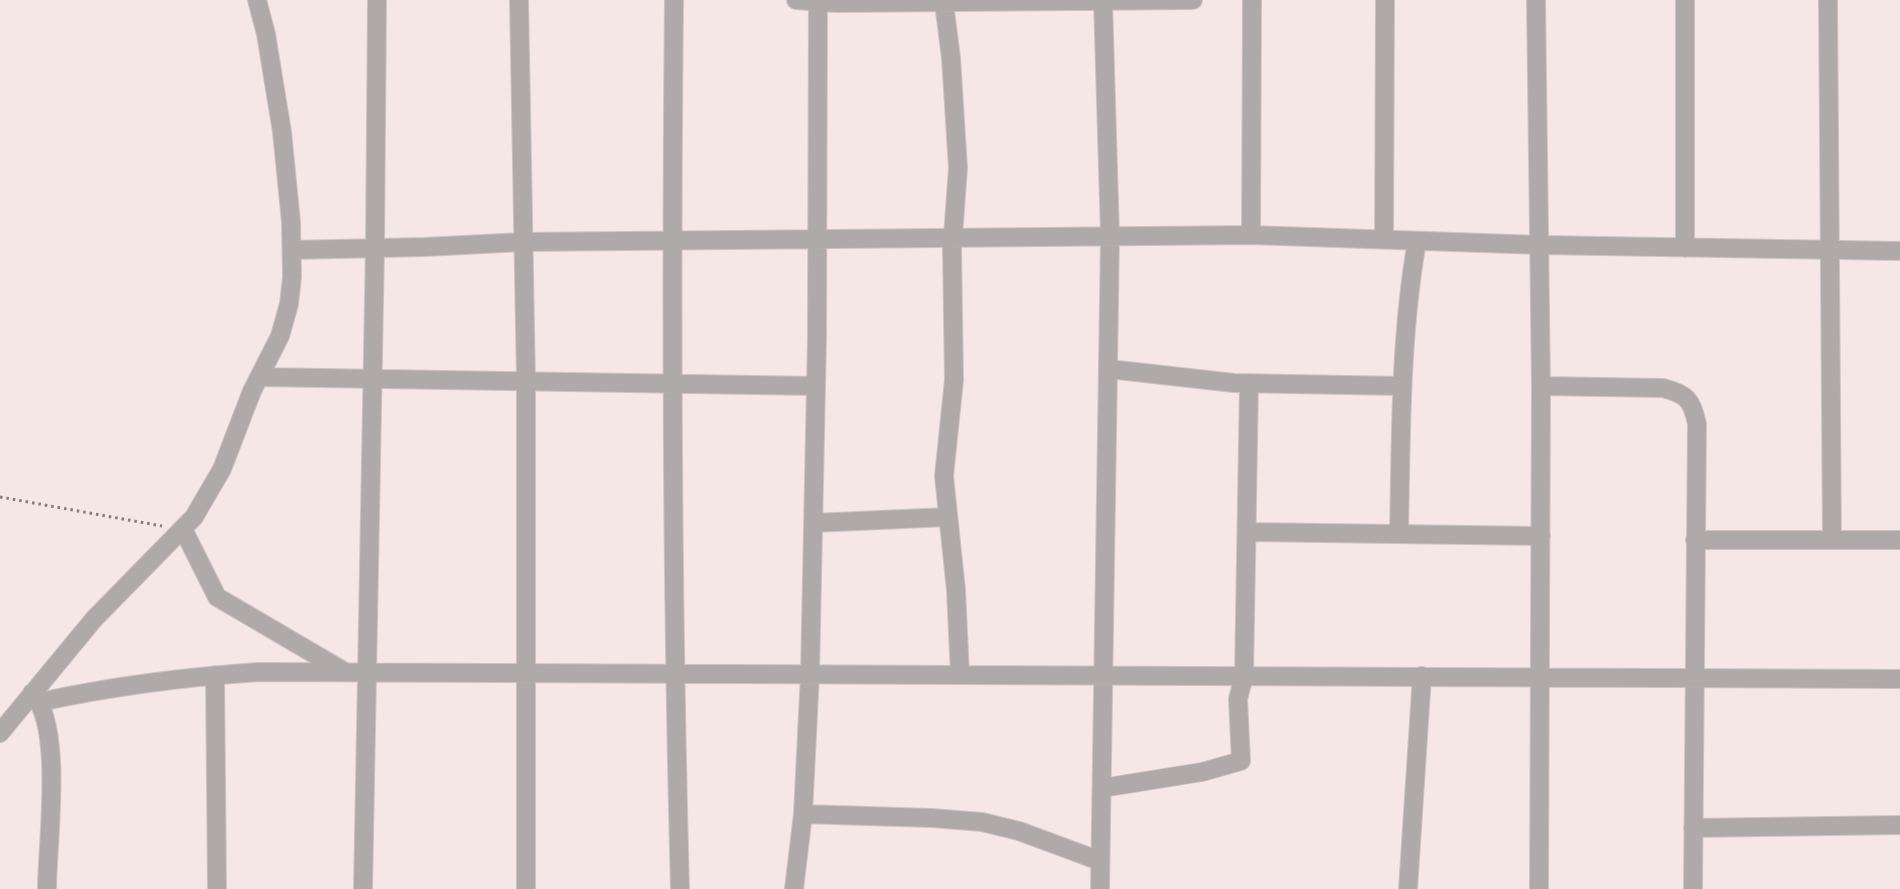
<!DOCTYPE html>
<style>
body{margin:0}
canvas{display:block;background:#f4e7e6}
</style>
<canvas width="1900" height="889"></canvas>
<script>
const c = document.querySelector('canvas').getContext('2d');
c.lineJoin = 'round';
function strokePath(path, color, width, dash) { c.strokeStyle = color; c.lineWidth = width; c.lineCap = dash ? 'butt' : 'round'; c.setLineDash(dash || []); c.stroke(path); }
const path = new Path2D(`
 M0,497L162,526`);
const minor = new Path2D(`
 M519,0L526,381V889
 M674,0C671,296 672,593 680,889
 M796,0L836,3L1193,0
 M1536,0L1541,386L1539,889
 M1828,0L1832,540
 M944,3L951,58L958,168L952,249L954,380L944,476L956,590L960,675
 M1251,235L1252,0
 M1384,240L1385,0
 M1685,248V0
 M292,250L425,247L522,242L1251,235L1541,245L1900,251
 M1109,369L1234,383L1402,386
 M259,377L815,386
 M1541,386L1663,388C1686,394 1692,399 1697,424L1693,889
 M813,523L948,517
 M183,529L217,597L345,672
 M1248,532L1541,536
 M1399,534C1401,436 1400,338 1417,241
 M1695,540H1900
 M215,675L217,889
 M32,693C64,726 47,844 47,889
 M40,702C113,686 185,677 259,672L1900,679
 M0,733L94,619L194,517L222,469L252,391L280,336L289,304L292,277L291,222L282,132L266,34L257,0
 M1102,788L1202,772L1241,761L1238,699L1244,676L1249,384
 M803,814L932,818L982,822L1019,831L1100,861
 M1693,828L1900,825
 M363,889L375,247L377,0
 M794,889L803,814L810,674L817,337L818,0
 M1100,889L1110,236L1103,0
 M1408,889L1422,676`);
strokePath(minor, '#cfc3c2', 20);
strokePath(path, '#847b7b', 3, [2.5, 4]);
strokePath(minor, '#afa9a9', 18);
</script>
